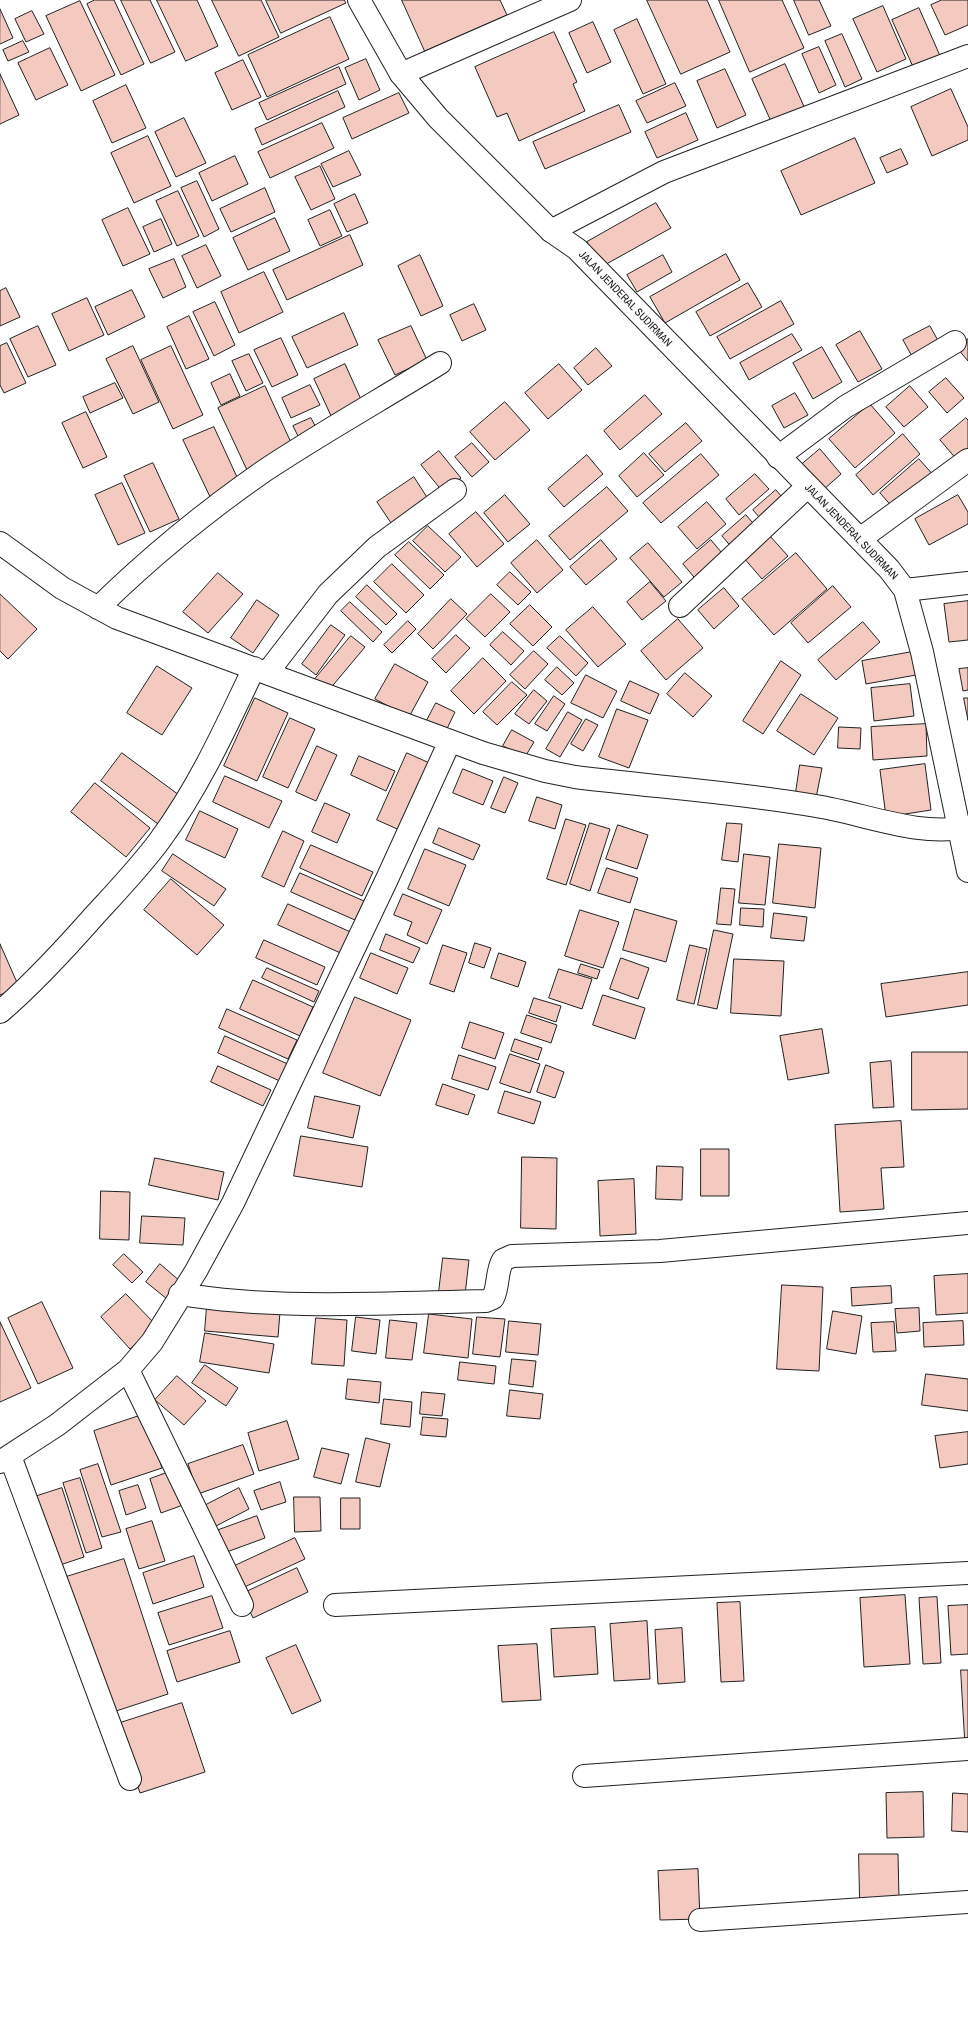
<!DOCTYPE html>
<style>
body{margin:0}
canvas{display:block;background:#fff}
</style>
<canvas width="968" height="2039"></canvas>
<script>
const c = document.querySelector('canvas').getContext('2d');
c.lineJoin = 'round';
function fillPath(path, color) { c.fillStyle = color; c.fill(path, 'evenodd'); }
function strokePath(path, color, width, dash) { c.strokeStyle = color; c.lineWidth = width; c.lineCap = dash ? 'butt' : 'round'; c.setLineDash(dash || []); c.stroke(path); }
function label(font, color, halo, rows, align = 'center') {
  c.font = font + ' "Archivo Narrow",sans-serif'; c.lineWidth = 3; c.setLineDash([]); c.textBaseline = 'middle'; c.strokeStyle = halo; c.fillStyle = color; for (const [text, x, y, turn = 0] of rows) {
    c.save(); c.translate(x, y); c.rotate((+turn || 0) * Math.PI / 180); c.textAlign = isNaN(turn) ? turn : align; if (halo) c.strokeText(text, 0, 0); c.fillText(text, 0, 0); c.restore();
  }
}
const building = new Path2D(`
 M95,0H114L144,64L121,75L87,4Z
 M121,0H150L175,52L151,63Z
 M157,0H197L218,46L186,61Z
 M212,0H261L279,37L239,56Z
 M266,0H344L346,3L281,33Z
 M402,0H500L507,15L425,51Z
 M647,0H707L730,52L681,74Z
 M719,0H782L804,48L750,72Z
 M794,0H819L831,26L809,35Z
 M942,0H968V25L945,35L931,5Z
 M80,1L115,75L81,91L46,16Z
 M883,6L906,59L877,72L853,19Z
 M919,8L941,58L914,69L892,20Z
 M0,9L13,38L0,44Z
 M32,11L44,34L26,42L15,19Z
 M330,17L349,59L267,97L248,55Z
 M637,19L666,84L643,94L614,30Z
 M593,22L611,62L587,73L569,33Z
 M554,32L577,82L573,84L585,111L519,141L507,113L497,117L475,67Z
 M842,34L862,79L845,87L825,41Z
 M23,41L29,52L8,61L3,50Z
 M819,47L836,85L819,93L802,54Z
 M50,48L68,85L36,100L18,63Z
 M366,59L380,90L359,100L345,68Z
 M243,60L261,97L232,110L215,73Z
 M785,64L806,111L773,126L752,79Z
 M339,67L346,84L267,120L259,103Z
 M725,69L746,115L717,128L697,81Z
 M0,74L19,115L0,124Z
 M675,83L686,106L647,123L636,101Z
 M126,85L146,128L112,143L93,101Z
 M951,89L968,127V140L932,156L911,107Z
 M338,91L345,107L262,145L255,129Z
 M399,93L409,113L352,139L343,118Z
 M619,105L631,132L545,169L533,142Z
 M686,113L698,140L657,158L645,132Z
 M184,118L206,163L176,177L155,132Z
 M322,123L334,148L270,178L258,152Z
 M148,136L171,186L134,203L111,153Z
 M855,138L875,183L801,215L781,171Z
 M901,149L908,164L887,173L880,158Z
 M349,151L361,175L333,187L321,164Z
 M235,156L248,184L212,201L199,173Z
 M320,166L335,199L311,210L295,177Z
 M197,181L219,229L204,237L181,188Z
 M265,188L275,212L231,232L220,209Z
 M178,191L199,236L177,246L156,201Z
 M355,194L368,223L347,232L334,204Z
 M656,203L671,228L601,267L587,242Z
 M128,208L150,254L123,266L102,220Z
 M330,210L342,236L320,246L308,220Z
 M275,218L290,251L248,270L233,238Z
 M161,219L172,244L154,252L143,227Z
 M350,235L363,265L287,300L273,270Z
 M206,245L221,276L197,288L182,256Z
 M726,254L740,280L665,323L650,297Z
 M420,255L443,306L421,316L398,266Z
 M663,255L672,272L637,292L627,275Z
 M174,259L186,287L163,298L149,269Z
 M264,272L283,312L239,333L221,292Z
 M748,283L762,307L710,336L696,312Z
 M6,288L20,317L0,326V291Z
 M132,290L145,317L108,335L95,307Z
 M87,298L104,335L69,351L52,314Z
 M781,301L794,324L730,359L717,337Z
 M215,302L235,345L214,356L193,312Z
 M474,304L486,330L462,341L450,315Z
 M344,313L358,345L307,368L292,337Z
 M189,316L209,359L186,369L167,327Z
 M38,326L56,365L28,377L10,339Z
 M411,326L427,360L395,375L378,340Z
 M930,326L941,346L914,360L903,340Z
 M860,331L882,369L858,382L836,345Z
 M792,334L802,350L749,380L740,363Z
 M281,338L298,375L272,387L254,350Z
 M968,339V361L957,348Z
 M7,343L26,383L4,393L0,385V346Z
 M133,346L159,402L133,414L106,359Z
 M171,346L203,415L173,429L141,360Z
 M822,347L842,382L813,399L793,363Z
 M596,348L612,366L588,385L574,368Z
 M249,354L263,383L246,391L232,361Z
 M345,364L364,406L333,420L314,379Z
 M559,364L582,390L548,419L525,393Z
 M230,374L240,396L221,405L211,383Z
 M946,378L964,398L947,413L929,392Z
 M115,383L123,398L90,413L83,397Z
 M310,385L320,405L291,418L282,398Z
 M265,386L294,449L247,470L218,408Z
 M910,386L928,407L904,427L886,407Z
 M795,393L808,415L784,428L772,406Z
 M645,395L662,414L620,450L604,431Z
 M505,402L530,430L495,460L470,432Z
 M870,404L895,433L855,468L829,439Z
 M86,412L107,457L83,468L62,423Z
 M311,418L320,435L302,444L293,426Z
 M966,418L968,420V453L958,461L940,440Z
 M686,423L702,441L665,472L649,454Z
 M214,427L242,488L212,501L183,440Z
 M903,434L920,454L873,495L856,475Z
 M472,443L489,462L472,477L455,457Z
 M820,449L841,474L823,490L801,465Z
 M439,451L461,478L443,492L421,465Z
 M644,453L664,475L637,497L619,476Z
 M701,454L719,475L661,523L643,503Z
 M587,455L603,474L564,507L548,489Z
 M919,459L935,477L895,510L880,493Z
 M153,463L179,519L150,532L124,476Z
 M755,474L769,489L739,515L726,499Z
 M414,477L432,505L395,529L377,502Z
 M122,483L145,533L118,545L95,495Z
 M607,487L628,511L570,560L549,536Z
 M776,490L788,504L765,524L753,510Z
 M505,495L530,524L508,542L484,513Z
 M958,495L968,512V524L929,545L915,519Z
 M707,502L726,524L697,549L678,527Z
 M476,512L504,544L477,567L449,534Z
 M746,515L759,530L734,550L722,536Z
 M428,526L461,557L445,572L413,541Z
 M769,535L788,556L762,579L743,557Z
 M537,540L563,570L537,593L511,563Z
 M601,540L617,559L586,585L570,567Z
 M711,540L727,559L699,583L683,564Z
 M409,542L444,575L430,589L395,555Z
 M648,543L682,582L664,597L630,558Z
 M796,553L827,589L774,635L742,599Z
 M392,564L424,595L406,613L374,582Z
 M510,572L531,592L518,605L497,585Z
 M218,573L243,594L208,633L183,612Z
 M650,582L666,601L642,620L627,602Z
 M367,585L397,614L386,625L356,597Z
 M833,586L851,607L808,643L791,623Z
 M724,588L739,606L714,629L698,610Z
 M0,594L37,629L8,659L0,651Z
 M491,594L510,612L485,637L466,619Z
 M451,599L467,614L433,649L418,634Z
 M257,600L279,615L253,653L231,638Z
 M968,601V640L949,642L944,604Z
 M350,602L382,632L373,642L341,611Z
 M530,605L552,627L533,646L510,624Z
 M593,607L626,644L598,667L566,630Z
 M678,619L703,648L666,680L641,651Z
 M408,621L416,629L392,653L384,645Z
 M863,622L880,642L836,680L818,660Z
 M331,625L345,635L316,675L302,664Z
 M503,632L524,651L511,665L490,645Z
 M456,635L470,648L446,673L432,659Z
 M351,636L365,647L329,690L315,679Z
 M560,636L588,663L576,676L547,648Z
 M534,651L548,664L525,689L510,675Z
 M912,652L916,675L866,684L862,661Z
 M483,658L506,681L474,714L451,691Z
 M781,661L801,675L763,734L743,721Z
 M395,664L428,682L409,717L375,699Z
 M157,666L192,688L162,735L127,713Z
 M557,667L574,683L562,695L545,680Z
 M968,668V690L963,691L959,669Z
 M685,673L712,696L693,717L667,694Z
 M586,675L617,691L603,718L571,703Z
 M630,681L659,694L650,714L621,701Z
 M512,682L527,695L497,725L483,712Z
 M910,684L914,716L874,721L871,688Z
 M534,690L547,701L529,724L515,714Z
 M801,694L838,718L814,755L777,731Z
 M554,696L565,704L547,731L535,724Z
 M255,698L288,713L257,781L224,766Z
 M964,698H968V720Z
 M436,703L455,712L443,737L423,728Z
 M617,709L648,720L629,768L599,757Z
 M568,712L582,720L560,757L546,749Z
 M290,718L315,729L288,788L263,777Z
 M586,719L598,725L583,751L571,744Z
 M926,724L927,756L873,760L871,727Z
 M839,727L861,728L860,749L838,748Z
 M512,730L534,742L525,757L503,746Z
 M317,746L337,755L316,801L296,792Z
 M122,753L179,795L158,824L101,781Z
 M407,753L434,765L404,832L377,820Z
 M359,756L395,771L386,791L351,775Z
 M925,764L931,810L886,817L880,770Z
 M800,765L822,768L815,803L795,799Z
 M463,769L493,781L483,805L453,793Z
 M225,776L282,801L269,828L213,802Z
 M504,777L518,783L505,813L491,808Z
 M95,783L150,828L126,857L71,812Z
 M537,797L562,805L555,829L529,821Z
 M325,803L350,814L337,843L312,832Z
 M200,811L238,829L225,858L186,840Z
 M566,819L586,825L566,885L547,879Z
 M590,823L610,829L590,891L570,884Z
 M727,823L742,824L738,862L722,860Z
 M618,825L648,835L637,869L606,859Z
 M439,828L480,845L473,860L433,843Z
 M283,831L304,841L284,887L262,877Z
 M779,844L821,848L815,908L773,903Z
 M311,845L373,872L362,896L300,868Z
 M425,849L466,865L449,906L408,889Z
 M173,854L226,889L214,906L162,871Z
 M744,854L770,857L765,905L739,903Z
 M607,868L638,878L630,903L598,893Z
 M300,873L364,901L355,920L291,892Z
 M171,879L224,925L197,955L144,910Z
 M721,888L735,889L731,925L717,924Z
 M403,894L442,910L427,944L407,935L412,922L394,915Z
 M288,904L355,934L345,955L278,925Z
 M741,908L764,909L763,927L740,925Z
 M635,909L677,921L666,962L623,950Z
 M580,910L619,922L603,968L565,956Z
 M774,913L807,917L804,941L771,938Z
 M714,930L733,934L717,1009L698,1005Z
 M386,934L420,948L413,963L380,950Z
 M264,940L325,967L317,985L256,958Z
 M475,943L491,948L484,968L469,963Z
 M0,944L19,987L0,995Z
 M443,945L467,953L454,992L430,984Z
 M690,945L707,949L694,1004L677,1000Z
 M371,953L408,968L397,994L360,978Z
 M499,953L526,962L518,987L491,978Z
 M621,958L649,968L638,999L610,989Z
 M734,959L784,961L781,1016L731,1013Z
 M581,964L600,970L597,979L578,973Z
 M267,968L319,991L314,1002L262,978Z
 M559,969L592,979L582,1009L549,998Z
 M968,972V1005L886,1017L881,984Z
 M253,980L313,1007L300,1036L240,1009Z
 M603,995L645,1008L635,1039L593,1025Z
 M355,997L411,1020L380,1096L323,1073Z
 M534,998L561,1006L556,1022L529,1013Z
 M227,1009L297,1040L288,1059L219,1028Z
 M527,1015L557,1025L551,1043L521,1033Z
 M470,1022L504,1033L495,1059L462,1048Z
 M822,1029L829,1073L788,1080L780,1036Z
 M225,1036L290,1065L282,1082L218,1053Z
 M515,1039L542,1048L538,1060L511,1051Z
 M912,1052H968V1109L912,1110Z
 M510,1054L540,1064L530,1093L500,1083Z
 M459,1055L496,1067L488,1090L452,1079Z
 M891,1061L894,1107L873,1108L870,1063Z
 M546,1065L564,1072L555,1098L537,1092Z
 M218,1066L271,1090L263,1106L211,1082Z
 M443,1084L475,1095L468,1115L436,1105Z
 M505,1091L541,1102L534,1124L498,1113Z
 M315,1096L360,1106L353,1138L308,1128Z
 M901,1121L904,1167L881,1168L884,1209L840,1212L835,1125Z
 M301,1136L368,1147L362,1187L294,1176Z
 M701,1149H729V1196H701Z
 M522,1157L557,1158L556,1229L521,1228Z
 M155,1158L224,1172L218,1200L149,1185Z
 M657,1166L683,1167L682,1200L656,1199Z
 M634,1179L636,1234L600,1236L598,1181Z
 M101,1191L130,1192L129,1240L100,1239Z
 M142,1216L185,1218L183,1245L140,1243Z
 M124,1254L143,1272L132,1283L113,1265Z
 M443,1258L469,1260L465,1295L439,1292Z
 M160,1264L181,1282L167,1299L146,1282Z
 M968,1274V1313L936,1315L934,1276Z
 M782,1285L823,1287L819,1371L777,1369Z
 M891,1286L892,1303L852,1306L851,1288Z
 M126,1294L156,1325L130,1349L101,1317Z
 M42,1302L73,1368L38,1384L8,1318Z
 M207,1306L280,1312L278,1337L205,1331Z
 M919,1308L920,1331L897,1333L895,1309Z
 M833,1311L862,1316L856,1354L827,1349Z
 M429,1314L472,1319L468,1358L424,1353Z
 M356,1317L380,1320L376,1354L352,1351Z
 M477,1317L505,1319L500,1357L473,1354Z
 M316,1318L347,1320L344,1366L312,1364Z
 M390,1320L417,1323L412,1360L386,1358Z
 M509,1321L541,1324L538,1355L506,1352Z
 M963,1321L964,1345L924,1347L923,1323Z
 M0,1322L31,1388L0,1402Z
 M894,1322L896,1351L873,1352L871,1323Z
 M205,1333L274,1344L269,1373L200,1362Z
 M512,1359L536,1361L533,1387L509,1384Z
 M460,1362L496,1366L494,1384L458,1380Z
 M205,1365L238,1388L226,1406L192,1383Z
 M926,1374L968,1379V1411L922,1405Z
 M177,1376L206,1401L184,1425L155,1400Z
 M348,1379L381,1382L379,1403L346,1399Z
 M510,1390L543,1394L540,1419L507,1416Z
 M422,1392L445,1394L442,1416L420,1414Z
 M384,1399L412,1402L410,1427L381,1424Z
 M145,1414L162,1468L111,1485L94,1431Z
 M423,1417L448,1419L446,1437L421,1435Z
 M287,1421L299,1459L259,1471L248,1433Z
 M968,1432V1464L940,1468L935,1436Z
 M366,1438L390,1444L380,1487L356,1482Z
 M243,1445L254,1474L198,1494L188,1464Z
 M322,1448L349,1454L341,1484L314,1477Z
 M98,1464L121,1532L102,1537L80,1470Z
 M172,1471L183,1505L161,1513L150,1479Z
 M80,1478L102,1548L86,1553L63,1483Z
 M280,1482L286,1502L261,1510L254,1491Z
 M138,1485L146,1508L126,1515L119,1491Z
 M62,1488L84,1557L54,1567L31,1498Z
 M239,1488L249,1509L212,1528L202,1507Z
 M294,1497H320L321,1531L295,1532Z
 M341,1498H360V1529H341Z
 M257,1516L265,1538L224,1553L216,1531Z
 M152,1521L165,1561L139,1569L126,1529Z
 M295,1538L305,1559L238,1590L228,1569Z
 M194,1556L204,1587L153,1604L143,1573Z
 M124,1559L168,1694L110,1713L66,1577Z
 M297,1568L308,1592L253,1618L242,1594Z
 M905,1595L910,1664L864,1667L860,1598Z
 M212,1596L223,1628L169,1645L158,1613Z
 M937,1597L941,1663L923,1664L919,1598Z
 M740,1602L744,1681L721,1682L717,1603Z
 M968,1605V1654L951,1655L948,1606Z
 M647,1621L650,1679L614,1681L610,1624Z
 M595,1627L598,1674L554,1677L551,1629Z
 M682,1628L685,1682L658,1684L655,1630Z
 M230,1631L240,1662L177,1682L167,1651Z
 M537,1644L541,1700L502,1702L498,1646Z
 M296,1645L321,1701L292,1714L266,1658Z
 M961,1670H968V1739H965Z
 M182,1703L205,1772L140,1793L117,1724Z
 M923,1792L924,1837L887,1838L886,1793Z
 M953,1793L968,1794V1832L952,1831Z
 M859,1854H898L899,1899L860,1900Z
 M698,1869L700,1919L660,1920L658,1871Z`);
const street = new Path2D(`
 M401,74L570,0
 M551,231L664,172L968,56
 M778,457L845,407L955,342
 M860,539L968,460
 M0,543L62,588L117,618L483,753L545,771L575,777C656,787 736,792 816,806C866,814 917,837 968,827
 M680,606L807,487
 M98,608C149,558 205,512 264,471C321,433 382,399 440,363
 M267,673L328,594L377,547L455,490
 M0,1012C34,983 65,949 95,915C117,891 141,866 160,840C199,787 226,727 254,668
 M180,1294C277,1310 387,1303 486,1301L493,1298C499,1286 496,1272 503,1260L512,1256L660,1251L968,1223
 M128,1370L242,1605
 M10,1456L130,1779
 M0,1462L57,1425L128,1370L152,1342L196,1271L233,1203L387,879L450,741
 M335,1605L968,1573
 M584,1776L968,1749
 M700,1920L968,1902`);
const secondary = new Path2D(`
 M905,590L968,583`);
const primary = new Path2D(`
 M359,0L401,74L438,118L551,231L577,249L889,569L905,590L922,652L968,871`);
const streetNames = [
 ["JALAN JENDERAL SUDIRMAN",625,299,46],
 ["JALAN JENDERAL SUDIRMAN",851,532,46]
];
fillPath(building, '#f3c9c0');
strokePath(building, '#222', 1);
strokePath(street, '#222', 24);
strokePath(secondary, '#222', 24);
strokePath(primary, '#222', 24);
strokePath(street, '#fff', 22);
strokePath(secondary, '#fff', 22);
strokePath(primary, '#fff', 22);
label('11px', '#222', '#fff', streetNames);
</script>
